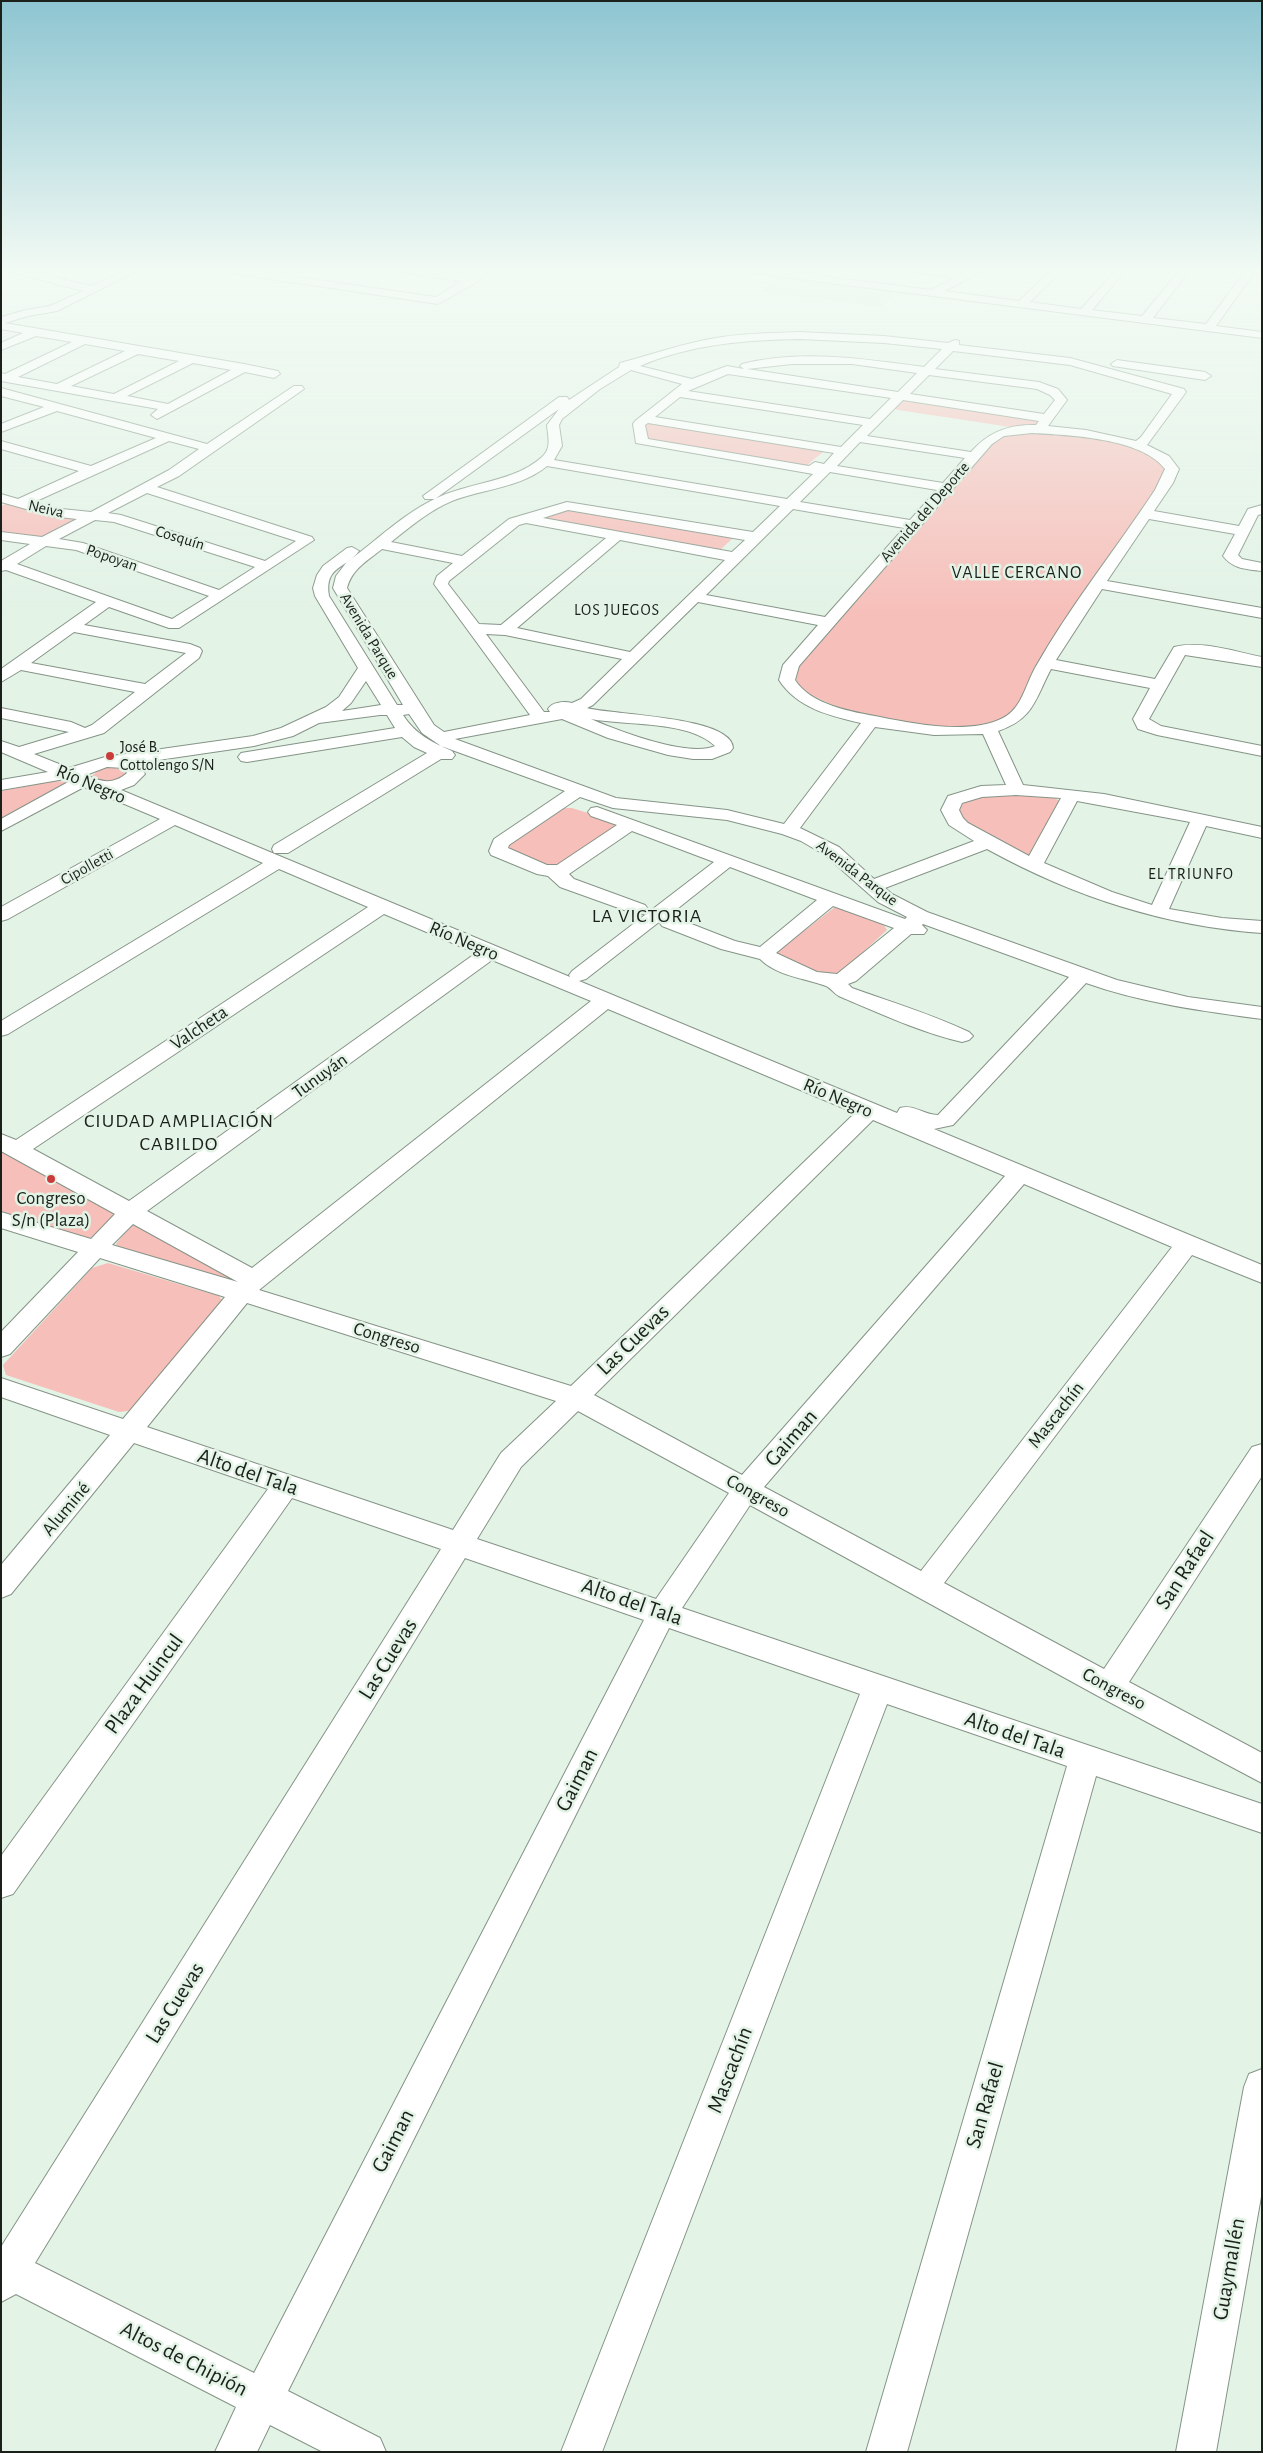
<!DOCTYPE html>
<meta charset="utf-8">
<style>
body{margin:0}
#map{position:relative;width:1263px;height:2453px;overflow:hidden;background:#e3f3e6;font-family:"Alegreya Sans",sans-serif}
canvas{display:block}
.frame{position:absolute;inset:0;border:2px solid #1b201b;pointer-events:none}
</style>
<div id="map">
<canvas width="1263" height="2453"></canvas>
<div class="frame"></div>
</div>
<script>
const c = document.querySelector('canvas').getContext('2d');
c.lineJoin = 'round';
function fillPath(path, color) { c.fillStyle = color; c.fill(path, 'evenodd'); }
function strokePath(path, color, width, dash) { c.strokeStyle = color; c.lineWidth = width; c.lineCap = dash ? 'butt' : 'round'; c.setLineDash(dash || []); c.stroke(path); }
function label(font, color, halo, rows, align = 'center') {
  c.font = font + ' "Alegreya Sans",sans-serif'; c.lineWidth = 5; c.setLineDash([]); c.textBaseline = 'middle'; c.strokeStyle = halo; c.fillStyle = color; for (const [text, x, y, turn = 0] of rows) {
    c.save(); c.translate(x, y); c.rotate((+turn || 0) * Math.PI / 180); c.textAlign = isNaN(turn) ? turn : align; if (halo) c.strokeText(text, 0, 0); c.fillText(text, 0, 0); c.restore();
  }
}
const built = new Path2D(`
 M781,277L893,291L897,293L882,306H873L765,293L762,291Z`);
const green = new Path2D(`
 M905,400L1036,419L1039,421L1037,426L1017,428L898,410L894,408L900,401Z
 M649,423L822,450L823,452L806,466L646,440L645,426Z
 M1017,432H1050L1133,444L1144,448L1168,470L1027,698C1021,705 1013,716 1005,720C997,724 984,726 975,727C943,732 806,712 796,679L799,667L993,441Z
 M8,503L82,517L42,539L1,533V506Z
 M566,509L731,537L732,539L720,550L545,520L542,518Z
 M110,767L124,770L126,773C119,784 104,782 93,780L92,776L101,768Z
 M54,781L67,782L66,785L1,818V791Z
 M992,795L1052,796L1061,802L1030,857H1024L967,824C947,802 975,797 992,795Z
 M561,808H572L613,821L616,825L614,829L561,865L550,866L507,850V845Z
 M835,907L882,923L887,930L838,975H823L778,955L777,952Z
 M1,1147L117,1212L101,1235L84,1239L1,1213Z
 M143,1222L239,1281L233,1285L119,1249L116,1244L132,1224Z
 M108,1263L219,1296L222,1300L136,1407L128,1411L119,1412L6,1375L3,1365L92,1268Z`);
const minor = new Path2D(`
 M9,270H26L91,286L126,270H139L57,311L28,316L5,323L244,364L278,371L280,374L274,378L245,372L157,419L151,415L158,409L1,381V373L5,374L72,342L36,336L1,350V343L23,333L1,329V317L26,310L50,306L83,291L10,272ZM85,344L125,351L57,384L18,377ZM138,354L179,361L114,394L71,386ZM193,363L231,370L168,404L127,396Z
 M225,270H250L436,297L461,281L401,273L396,270H422L469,276L479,270H491L477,282L438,304L230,273Z
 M747,270H775L931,290L955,278L917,273L912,270L965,273L971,270H984L945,291L1019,301L1051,270H1062L1030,302L1081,309L1116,270H1126L1092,310L1142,316L1180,270H1190L1153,318L1206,324L1246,270H1256L1216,326L1262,332V338L752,273Z
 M800,332L884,336L948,343L955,340L959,341V345L1070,358L1184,389L1186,392L1147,445L1169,456L1179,469L1173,483L1154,511L1239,526L1248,509L1262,505V514L1258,515L1238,555L1242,559L1262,563V571C1246,569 1233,569 1223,556L1235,534L1149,519L1107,581L1262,608V618L1102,589L1056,660L1155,679L1174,647C1201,640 1235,652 1262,657V667L1185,655L1149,719L1161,726L1262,746V756L1157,735L1138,729L1133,719L1150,688L1051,669C1035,699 1034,719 998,731L1023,785L1104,794L1262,827V838L1206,826L1169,909L1222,918L1262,921V933C1164,926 1072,896 987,849L885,888L892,894L927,912L1117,980L1188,997L1262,1007V1019C1203,1011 1142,1003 1086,983L953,1125L934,1129L1262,1265V1283L1192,1255L944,1583L1104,1669L1252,1447L1262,1444V1476L1129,1682L1262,1753V1783L1098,1696L750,1505L682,1608L1262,1804V1833L1096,1776L907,2452H866L1067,1766L887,1704L602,2452H561L860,1694L669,1628L288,2391L380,2438L386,2452H323L270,2425L257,2452H215L236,2407L16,2294L1,2302V2247L441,1549L292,1498L13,1894L1,1898V1856L268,1489L134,1443L11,1594L1,1598V1565L110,1435L1,1397V1378L123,1419L225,1297L100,1258L10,1354L1,1357V1332L78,1252L1,1228V1212L91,1239L115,1214L1,1151V1134L16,1140L368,907L279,869L8,1034L1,1036V1021L263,863L175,825L8,919L1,921V907L160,819L84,787L1,831V819L70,781L65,779L1,790V780L48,772L1,752V741L19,747L69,732L1,718V708L71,722L85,728L92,725L135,692L21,670L1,682V669L96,602L6,570L1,571V561L30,544L1,540V532L42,537L77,519L51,516L1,502V494L18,499L79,471L1,449V441L91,466L156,438L57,411L1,432V424L44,407L1,396V388L207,444L294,386H302L304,389L179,476L157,487L312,537L314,540L179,628H169L109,607L84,625L190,644L200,648L202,651L199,658L104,733L34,754L69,768L105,757L253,736L281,728L326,707L339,697L358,668L315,596L313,588L317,575L323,566L347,548L352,547L359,551C346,569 324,566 329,596L397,705H403L333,588L336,576L346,563C376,541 405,512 439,497C472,482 514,482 542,457C552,448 548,437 547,425L559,409L435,499H425L423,496L559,397H567L569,400L619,367L620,363C651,355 683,343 716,338C744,333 772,333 800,332ZM800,339L884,343L942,349L924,367C865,359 801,349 742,364L740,366L744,369L727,366L692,379L640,366C691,344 746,340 800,339ZM953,351L1070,365L1172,394L1141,437L1136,441L1086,430L1048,426L1067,400L1058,389L1039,382L935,369ZM792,364H852L917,373L898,392L747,369ZM631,370L682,384L635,421L633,424L636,443L813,474L787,499L554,460L562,446L559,425L562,419L600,389ZM728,374L891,398L870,419L688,391ZM929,375L1037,389L1050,395L1055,400L1044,414L910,394ZM680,397L863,425L841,447L655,417ZM903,400L1039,421L1036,425C1009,424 988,432 971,452L867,436ZM648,423L834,453L824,464L815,462L809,466L648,439L645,425ZM1032,433C1069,435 1142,438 1165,469L1155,490C1116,549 1070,606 1035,668C1025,686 1022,708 1003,718C970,735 914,724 880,717C852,712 811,705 795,680L799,666L992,444L1004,436ZM169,441L199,449L169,470L91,512L52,508L32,503ZM860,442L965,458L943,483L837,466ZM547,466L780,506L753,532L567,502L509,519L462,556L391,542C410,527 430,510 452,501C482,489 521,488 547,466ZM830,472L937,490L910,520L800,502ZM147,493L296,541L265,561L121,515L108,513ZM793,509L904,528L825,617L706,595ZM568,510L745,540L732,552L543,518ZM95,520L114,522L255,567L219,590L83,543L59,539ZM526,523L606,538L501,625L479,624L448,584L449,581L519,525ZM620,540L725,560L630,652L517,628ZM46,546L76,550L209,596L172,619L17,564ZM382,549L453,563L437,576L434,584L530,715L444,732L434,725L347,588C352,569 367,561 382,549ZM698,602L818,625L783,665L779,680C797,708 830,716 861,723L784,824L727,810L616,798L455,739L562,719L608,738L668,755L693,759H712L730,752L733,748C732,716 611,715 587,708L593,705ZM74,632L186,653L145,684L31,663ZM486,634L505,635L622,659L581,699L572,703C564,701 552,702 548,709L550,712H544ZM366,681L381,705L342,711L351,703ZM409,714L422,733L441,746L565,791L494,839L489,851L491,855L537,874L548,876L560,887L638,915L645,913L648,909L645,905L574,879L569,874L632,831L714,862L572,971L569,975L570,977L121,790L134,785L145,774L138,763L254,746L293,736L319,723L380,715H387L395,728L247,752L241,753L238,757L241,761L247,762L402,737L414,747L427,753L274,845L272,849L274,853H288L441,759H452L455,755L452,751C432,742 416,735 403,715ZM591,719C627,726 688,720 715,746C689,758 618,731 591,719ZM875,727L934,735L983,734L1006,785L981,786L948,796L941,810L949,825L974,841L874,879L839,847L800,828ZM107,767L124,768L127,773C113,785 101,782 86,775ZM1016,795L1061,798L1029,856L968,823L963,818L959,810L962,803L982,797ZM580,797L613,808L727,820L782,834L801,841L825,855L878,902L907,917L905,919L597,807L591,808L588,812L591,816L617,825L557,865H547L508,848L509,845ZM1077,801L1190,822L1152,905L1112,892L1044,863ZM730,867L817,900L760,947L735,941L676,918L667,917ZM833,906L894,928L837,974L817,972L776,953ZM384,914L476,953L129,1201L33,1149ZM659,922L662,926L721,949L760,959C777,976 804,978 826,986C831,988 835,995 841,997C881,1014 920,1032 962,1042L969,1040L973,1036L969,1032C931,1014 891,1002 852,988L848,984L856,981L911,934H924L927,930L922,925L923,924L1069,977L938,1115C924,1115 914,1104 900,1108L897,1113L579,981L586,979ZM492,960L591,1001L252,1268L147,1211ZM608,1009L855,1113L571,1386L259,1290ZM873,1120L1005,1176L742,1475L594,1395ZM1024,1184L1172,1247L921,1571L764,1487ZM133,1224L238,1282L112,1245ZM247,1303L556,1401L501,1453L453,1530L147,1427ZM578,1411L729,1493L656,1599L477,1539L521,1467ZM465,1558L644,1620L254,2373L35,2263Z
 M1117,360L1205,372L1211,376L1205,380L1113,366L1111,364Z
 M1262,2069V2191L1216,2452H1176L1244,2087L1249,2074Z`);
const markers = [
 [110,756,5,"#ca3b3b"],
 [51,1179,5,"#ca3b3b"]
];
const farStreetnames = [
 ["Neiva",46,509,13],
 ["Avenida del Deporte",925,512,-49],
 ["Cosquín",180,538,17],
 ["Popoyan",112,558,19],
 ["Avenida Parque",369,636,59],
 ["Cipolletti",87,867,-29],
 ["Avenida Parque",857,873,37]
];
const farNeighbourhoodnames = [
 ["LOS JUEGOS",617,610],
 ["EL TRIUNFO",1191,874]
];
const farPoinames = [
 ["José B.",120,747],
 ["Cottolengo S/N",120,765]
];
const farQuarternames = [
 ["VALLE CERCANO",1017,573]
];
const streetNames = [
 ["Río Negro",91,784,23],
 ["Río Negro",464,941,23],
 ["Valcheta",199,1028,-34],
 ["Tunuyán",320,1076,-36],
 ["Río Negro",838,1098,23],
 ["Congreso",387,1338,17],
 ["Mascachín",1056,1415,-52],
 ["Congreso",758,1496,29],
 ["Aluminé",66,1509,-50],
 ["Congreso",1114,1689,28]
];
const poiNames = [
 ["Congreso",51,1198],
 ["S/n (Plaza)",51,1220]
];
const neighbourhoodNames = [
 ["LA VICTORIA",647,916],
 ["CIUDAD AMPLIACIÓN",179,1121],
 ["CABILDO",179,1144]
];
const nearStreetnames = [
 ["Las Cuevas",633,1340,-44],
 ["Gaiman",791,1438,-49],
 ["Alto del Tala",248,1472,19],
 ["San Rafael",1185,1570,-57],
 ["Alto del Tala",632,1602,19],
 ["Las Cuevas",388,1659,-58],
 ["Plaza Huincul",144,1684,-54],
 ["Alto del Tala",1015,1735,19],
 ["Gaiman",577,1780,-63],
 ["Las Cuevas",175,2003,-58],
 ["Mascachín",730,2070,-69],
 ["San Rafael",985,2105,-74],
 ["Gaiman",393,2141,-63],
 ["Guaymallén",1229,2269,-80],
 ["Altos de Chipión",184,2359,27]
];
fillPath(built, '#d2e9d6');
fillPath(green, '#f7bfba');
strokePath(minor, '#859487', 2);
fillPath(minor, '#fff');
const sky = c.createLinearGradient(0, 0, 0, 613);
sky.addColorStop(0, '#8dc5d1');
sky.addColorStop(0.44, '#f2faf4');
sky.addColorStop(1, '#f2faf400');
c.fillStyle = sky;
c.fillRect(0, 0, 1263, 613);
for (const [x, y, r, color] of markers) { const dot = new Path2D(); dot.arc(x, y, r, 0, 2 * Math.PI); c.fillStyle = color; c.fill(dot); strokePath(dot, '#e3f3e6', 2); }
label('16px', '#1b201b', '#e3f3e6', farStreetnames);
c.letterSpacing = '1px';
label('16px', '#1b201b', '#e3f3e6', farNeighbourhoodnames);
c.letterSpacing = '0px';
label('16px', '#1b201b', '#e3f3e6', farPoinames, 'left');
c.letterSpacing = '1px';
label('18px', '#1b201b', '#e3f3e6', farQuarternames);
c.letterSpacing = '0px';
label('19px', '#1b201b', '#e3f3e6', streetNames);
label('19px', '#1b201b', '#e3f3e6', poiNames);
c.letterSpacing = '1px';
label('20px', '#1b201b', '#e3f3e6', neighbourhoodNames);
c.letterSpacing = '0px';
label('22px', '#1b201b', '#e3f3e6', nearStreetnames);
</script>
